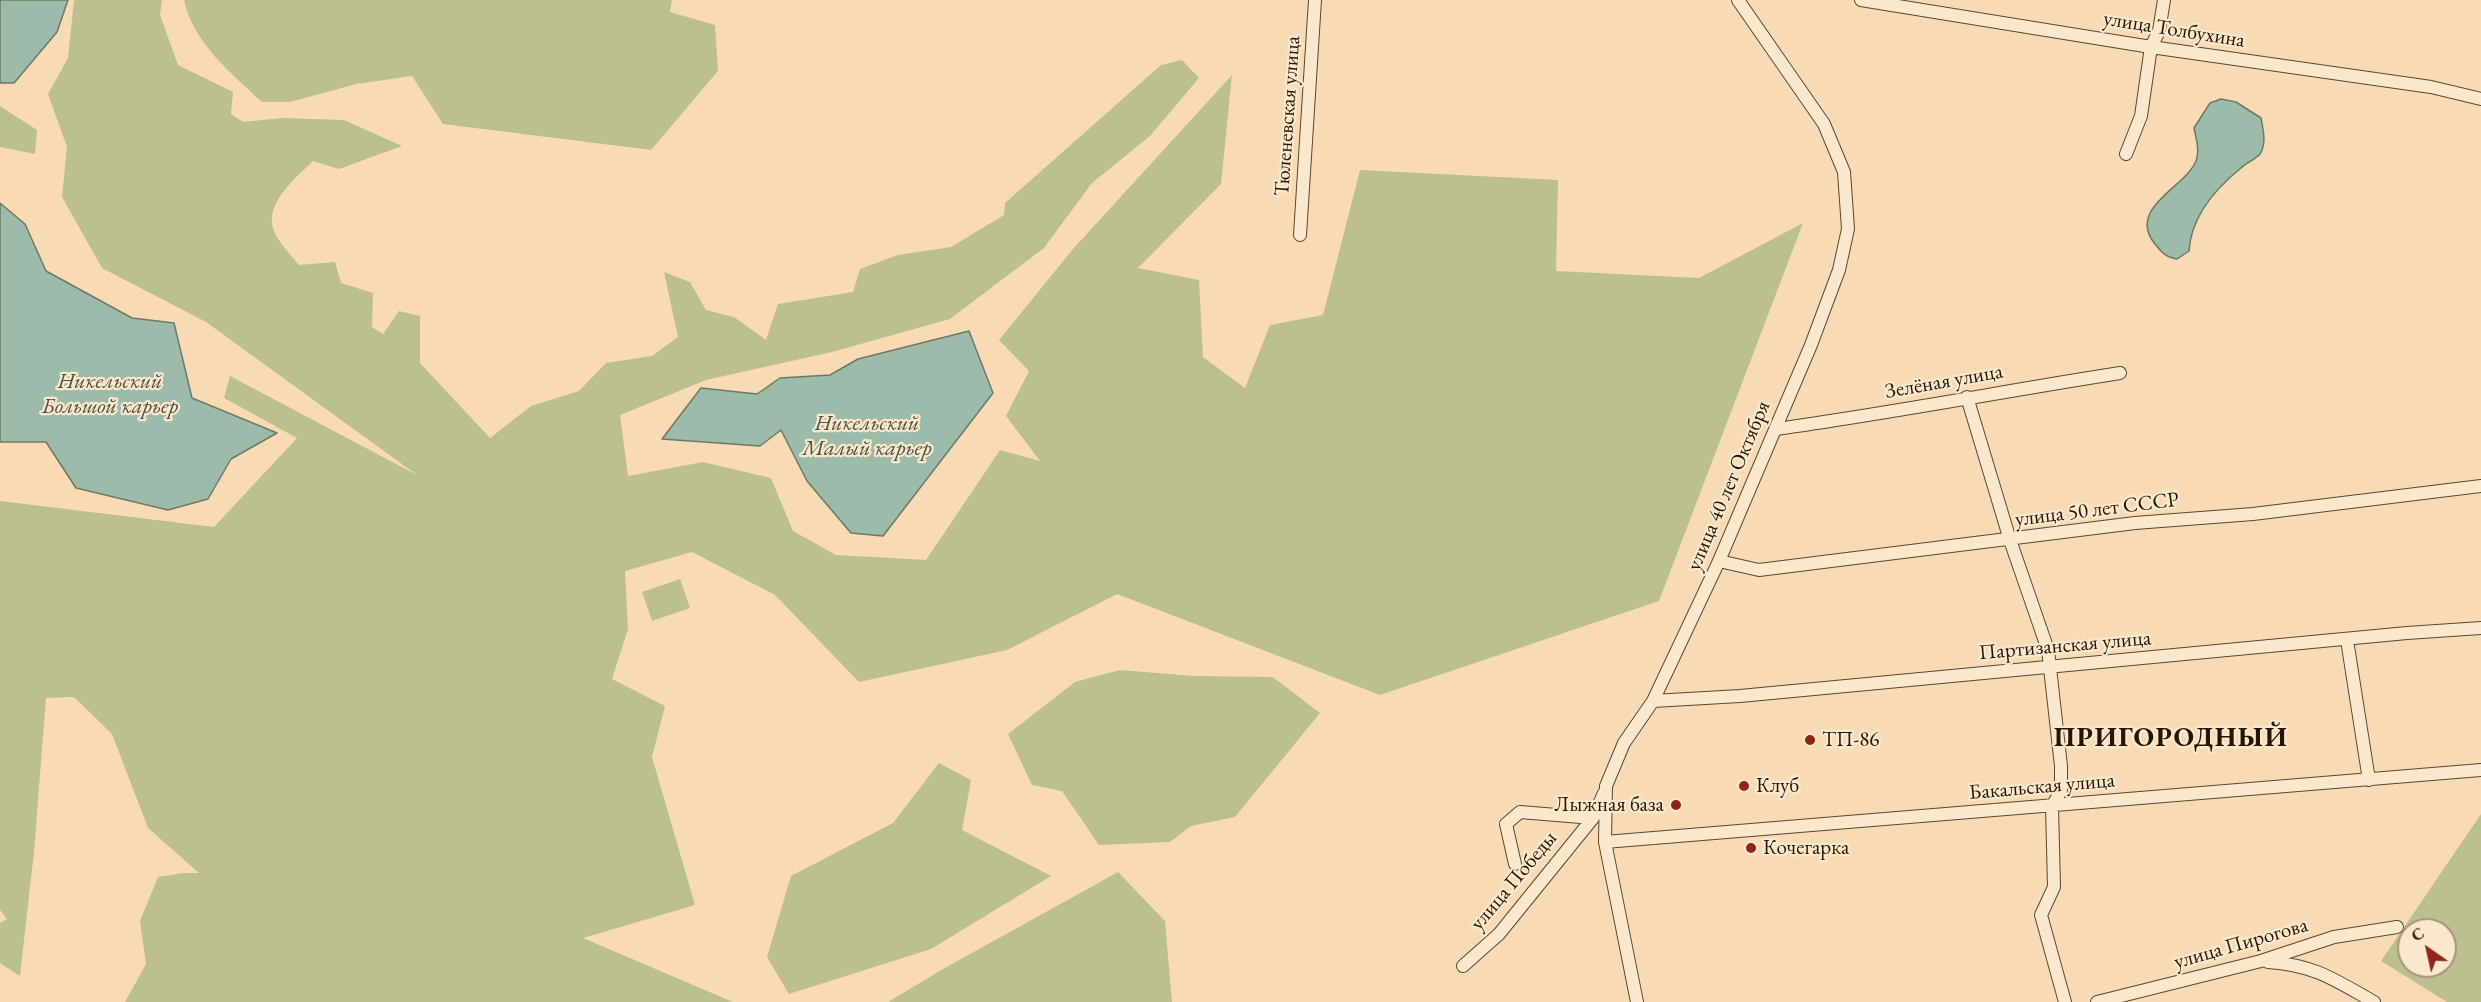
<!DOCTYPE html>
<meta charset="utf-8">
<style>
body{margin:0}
#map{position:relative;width:2481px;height:1002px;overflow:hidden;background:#f8dbb4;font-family:"EB Garamond",serif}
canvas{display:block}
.north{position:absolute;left:2397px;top:918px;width:60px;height:60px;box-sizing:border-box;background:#fae8ce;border:2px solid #a5947c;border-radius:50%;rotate:326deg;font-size:16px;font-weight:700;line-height:24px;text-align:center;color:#261601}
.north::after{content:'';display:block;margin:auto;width:21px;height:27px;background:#8f2418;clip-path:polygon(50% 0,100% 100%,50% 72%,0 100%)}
</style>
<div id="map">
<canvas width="2481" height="1002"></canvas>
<div class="north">С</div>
</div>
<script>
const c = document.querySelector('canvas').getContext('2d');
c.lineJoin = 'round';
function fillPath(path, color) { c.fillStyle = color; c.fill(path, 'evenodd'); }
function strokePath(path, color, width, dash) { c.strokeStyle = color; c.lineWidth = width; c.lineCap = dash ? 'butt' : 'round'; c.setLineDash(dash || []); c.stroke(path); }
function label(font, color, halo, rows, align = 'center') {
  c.font = font + ' "EB Garamond",serif'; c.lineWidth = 4.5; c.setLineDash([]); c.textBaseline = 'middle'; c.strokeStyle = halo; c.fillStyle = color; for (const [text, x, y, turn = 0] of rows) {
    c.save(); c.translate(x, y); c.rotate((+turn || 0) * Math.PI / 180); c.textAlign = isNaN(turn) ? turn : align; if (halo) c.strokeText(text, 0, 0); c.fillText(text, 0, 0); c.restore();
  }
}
const green = new Path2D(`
 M74,0H162L160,15L178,65L233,92L231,114L243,122L283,118L344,120L402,146L339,169L313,161C296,178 263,204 274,231C279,243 291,255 299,265L335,262L341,283L373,293L372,327L383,334L399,311L420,316V363L490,438L531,406L579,391L606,363L652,356L678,337L664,272L690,282L706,310L734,317L766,340L778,304L853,292L860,269L898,255L951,247L1004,215L1005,203L1161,65L1182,60L1199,78L1150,136L1092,183L1044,248L950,319L832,352L706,380L620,415L628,476L703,462L771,478L793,531L836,555L926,560L1000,450L1040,461L1006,416L1029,371L999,340L1073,249L1232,75L1221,184L1138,268L1199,280L1203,357L1245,388L1270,325L1323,315L1360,170L1558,180L1556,271L1699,278L1803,223L1659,601L1380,695L1117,594L1007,650L859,682L775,595L692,552L625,571L628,629L612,679L665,706L652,757L695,905L583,938L733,1002H125L146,964L140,921L158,877L184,873H199L148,828L112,734L74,697L46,698L34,852L20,976L0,963V923L7,919L0,910V501L214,527L297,438L224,398L230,376L417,475L206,322L102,268L62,197L67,147L48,94L68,58Z
 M184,0H672L670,12L715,25L718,71L651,150L443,124L412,76L356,84L290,102H262C232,74 193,43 184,0Z
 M0,106L37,130L35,154L0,147Z
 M680,579L690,608L652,621L642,592Z
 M1120,670L1194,676L1273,677L1320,713L1235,817L1191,826L1170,842L1099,845L1062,791L1032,785L1008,734L1075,682Z
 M939,763L971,780L962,830L1051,876L931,949L789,994L767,957L791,876L893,823Z
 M2481,814V1002H2447L2381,961ZM2409,930H2445V966H2409Z
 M1118,872L1165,921L1172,1002H888L943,969Z`);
const water = new Path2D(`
 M0,0H68L57,32L14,83H0Z
 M2221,99L2236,102L2261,118C2263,130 2267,143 2260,154C2256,159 2246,163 2241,168C2215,189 2191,217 2189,251L2177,259C2166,257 2162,253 2155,244C2126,208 2185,188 2196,161C2200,151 2196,138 2194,128L2210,103Z
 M0,203L25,224L46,271L132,318L174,323L192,398L277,433L231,459L208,499L168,510L76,488L46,442H0Z
 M969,331L993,393L883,536L851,533L807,481L781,430L760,446L662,439L701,388L757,394L780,378L830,375L858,359Z`);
const minor = new Path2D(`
 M1861,0L2151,47L2431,87L2481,99
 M2126,154L2141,116L2151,47L2159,31L2164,0
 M1300,235L1315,0
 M1967,397L2010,540L2048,650L2061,766V791L2052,806L2054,887L2041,915L2065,1002
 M1776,429C1891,413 2005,391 2120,373
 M1719,561L1759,570L2135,523L2253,514L2481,486
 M2347,640L2369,780
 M1653,701L1740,696L2407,633L2481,628
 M1605,842L2481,770
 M1515,864L1506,824L1520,812L1593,818
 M2268,962C2315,965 2335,980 2374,1002
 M1463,966L1499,934L1593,818L1604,793
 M1637,1002L1605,842L1606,786L1624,743L1653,701L1719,561L1811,345L1839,270L1848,229L1844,172L1824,124L1738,0
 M2097,1002L2261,961L2334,937L2397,927`);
const markers = [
 [1810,740,6,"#8f2418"],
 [1744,786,6,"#8f2418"],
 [1676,805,6,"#8f2418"],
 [1751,848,6,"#8f2418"]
];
const streetNames = [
 ["улица Толбухина",2174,30,9],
 ["Тюленевская улица",1288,116,-86],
 ["Зелёная улица",1944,382,-10],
 ["улица 40 лет Октября",1729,486,-67],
 ["улица 50 лет СССР",2097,510,-7],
 ["Партизанская улица",2065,646,-5],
 ["Бакальская улица",2042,787,-5],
 ["улица Победы",1514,881,-50],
 ["улица Пирогова",2241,944,-16]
];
const poiNames = [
 ["ТП-86",1822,740],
 ["Клуб",1756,786],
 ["Лыжная база",1664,805,"right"],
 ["Кочегарка",1763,848]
];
const waterNames = [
 ["Никельский",110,382],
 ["Большой карьер",110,407],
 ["Никельский",867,424],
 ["Малый карьер",867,449]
];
const districtNames = [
 ["ПРИГОРОДНЫЙ",2171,739]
];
fillPath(green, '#bcc08e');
fillPath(water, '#9dbbaa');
strokePath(water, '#6d7966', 1.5);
strokePath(minor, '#5a472e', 14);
strokePath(minor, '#fae8ce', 12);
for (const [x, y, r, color] of markers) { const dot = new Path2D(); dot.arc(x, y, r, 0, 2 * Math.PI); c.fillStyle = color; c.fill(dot); strokePath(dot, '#fae8ce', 2); }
label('21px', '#261601', '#fae8ce', streetNames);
label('21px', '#261601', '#fae8ce', poiNames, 'left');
label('italic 22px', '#50503c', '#fae8ce', waterNames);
c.letterSpacing = '1.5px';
label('bold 27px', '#261601', '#fae8ce', districtNames);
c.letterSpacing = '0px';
</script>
